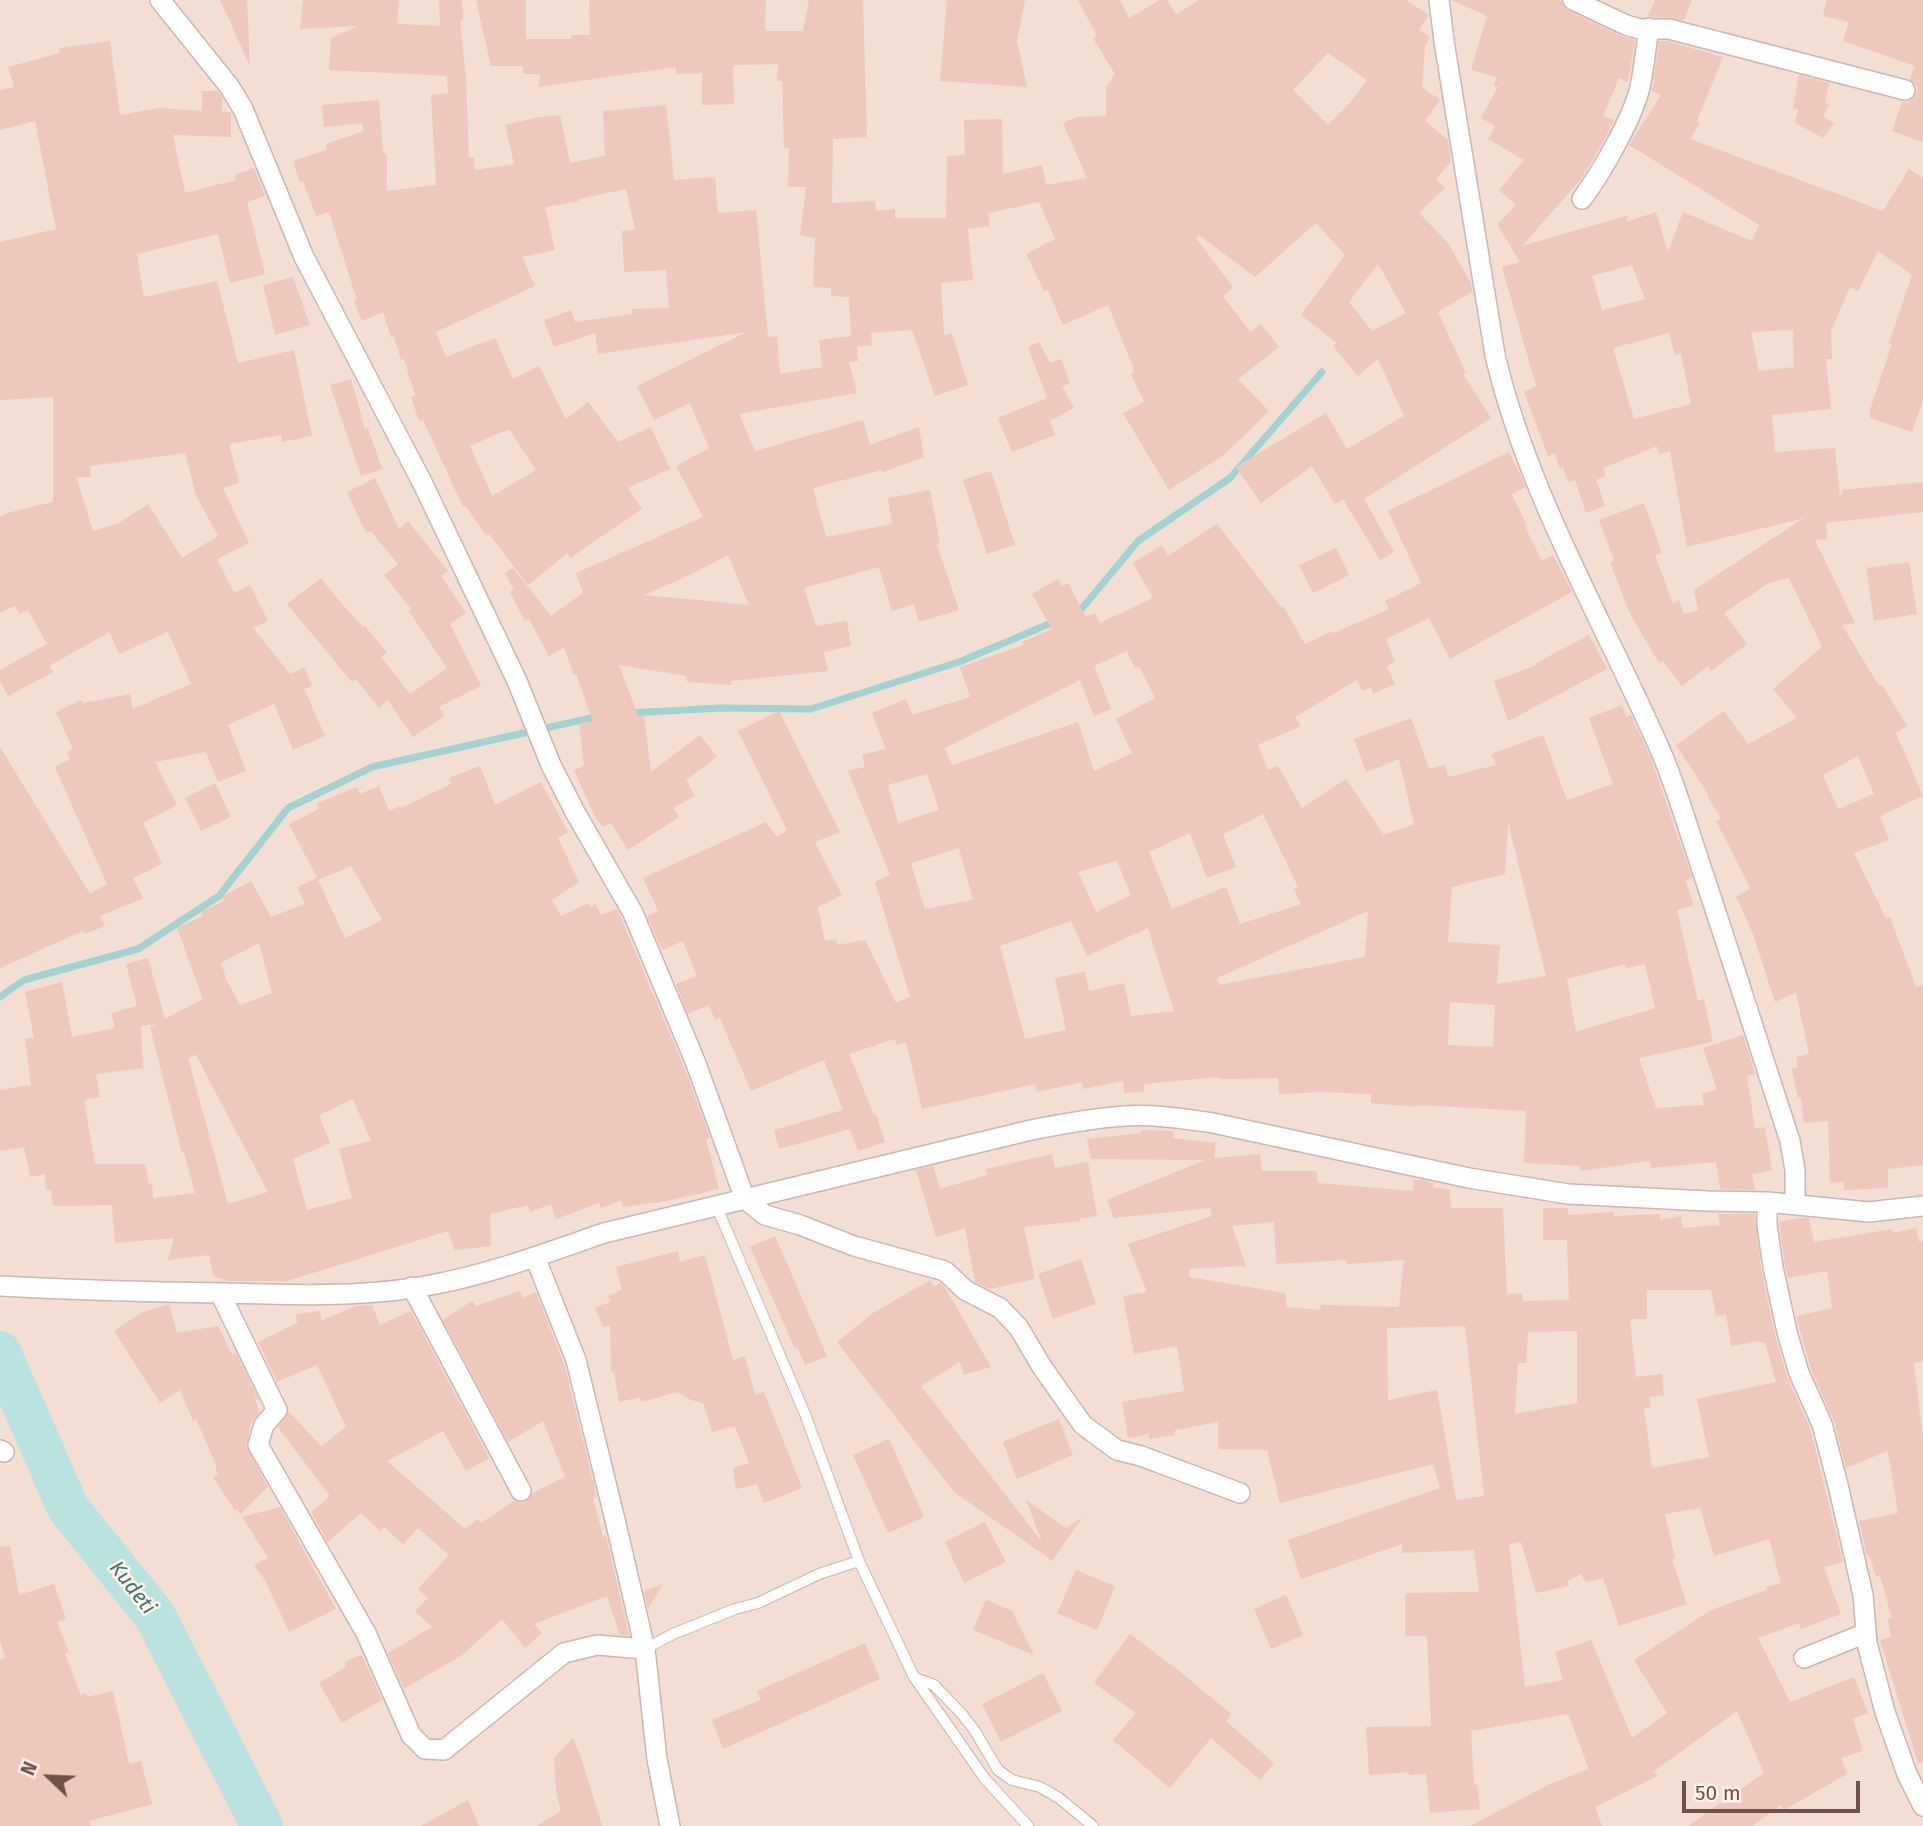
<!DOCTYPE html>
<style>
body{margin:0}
#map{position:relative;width:1923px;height:1826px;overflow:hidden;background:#faede3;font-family:"Fira Sans",sans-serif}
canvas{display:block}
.north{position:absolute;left:14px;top:1742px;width:70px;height:70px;-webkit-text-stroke:5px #fef2e9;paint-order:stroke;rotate:293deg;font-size:19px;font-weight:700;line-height:28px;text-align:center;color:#71514b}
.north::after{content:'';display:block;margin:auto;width:24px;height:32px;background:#71514b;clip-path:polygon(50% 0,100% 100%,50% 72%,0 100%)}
.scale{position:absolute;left:1682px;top:1781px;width:178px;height:32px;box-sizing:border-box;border:4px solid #71514b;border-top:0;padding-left:9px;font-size:21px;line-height:24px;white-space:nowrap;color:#71514b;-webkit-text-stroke:5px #fef2e9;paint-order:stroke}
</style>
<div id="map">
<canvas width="1923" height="1826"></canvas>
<div class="north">N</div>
<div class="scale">50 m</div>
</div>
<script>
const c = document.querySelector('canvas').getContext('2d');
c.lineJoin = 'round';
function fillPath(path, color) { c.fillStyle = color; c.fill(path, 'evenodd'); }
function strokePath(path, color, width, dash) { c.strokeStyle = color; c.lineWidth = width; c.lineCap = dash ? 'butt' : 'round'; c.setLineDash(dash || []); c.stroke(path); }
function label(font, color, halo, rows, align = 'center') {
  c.font = font + ' "Fira Sans",sans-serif'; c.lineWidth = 5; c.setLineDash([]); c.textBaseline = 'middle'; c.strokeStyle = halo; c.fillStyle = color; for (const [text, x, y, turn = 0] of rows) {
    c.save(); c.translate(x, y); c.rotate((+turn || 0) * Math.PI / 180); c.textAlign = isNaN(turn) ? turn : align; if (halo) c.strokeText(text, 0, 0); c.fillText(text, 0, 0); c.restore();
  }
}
const residential = new Path2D(`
 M0,0H1923V1826H0Z`);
const stream = new Path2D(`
 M1074,614L1079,612L1138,541L1230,478L1322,372
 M629,713L721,708L811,709L959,662L1056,621
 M0,997L24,980L138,949L219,896L288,808L372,767L600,716`);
const river = new Path2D(`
 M0,1352L68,1508L155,1616L262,1826`);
const building = new Path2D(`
 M220,0H247L250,64H249Z
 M303,0H399L397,24L440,26L439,0H462L463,21H460L466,77L469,158L474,157L475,170L514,164L505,125L539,117L560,115L570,163L605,156L603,111L666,105L674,180L715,177L718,213L756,210L768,337L777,336L780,374L822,367L819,340L851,336L849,297L831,296V288L813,287L815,238L800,235L806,187H788L789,148H784L782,81H777L778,64L733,65L734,104L702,105V73L676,74V67L539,87L540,74H523V66H491L476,0H526V39H571L572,35H590L589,0H766L765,31H803L809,0H863L867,137L833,139L832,203L875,201L876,211L895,209V218H946L947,156L965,155L964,120L1002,119L1003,174L1042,165L1046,185L1087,178L1063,123L1076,117L1106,116V88L1115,74L1093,38L1097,36L1078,0H1120L1129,18L1160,0H1167L1176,14L1199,0H1406L1429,15L1419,30L1430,37L1425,46L1422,87L1440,100L1425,121L1448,140L1451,162L1436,179L1445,188L1419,213L1448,243L1471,283L1472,292L1438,312L1466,373L1463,374L1491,418L1364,499L1394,552L1380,560L1343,499L1335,504L1312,466L1261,503L1236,467L1326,413L1347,449L1404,416L1378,359L1358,376L1333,346L1337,343L1301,315L1345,255L1316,223L1255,277L1199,235L1196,238L1233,287L1223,296L1250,332L1261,324L1279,347L1238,379L1269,411L1224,455L1169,490L1123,413L1144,402L1131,374L1135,372L1108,305L1063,325L1048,290L1044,291L1026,254L1055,239L1039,202L988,213L990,226L968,229L973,280L941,283L944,335L952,333L968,385L935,396L912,330L871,333L872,345L857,347L858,361L849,362L857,393L739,414L755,451L863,420L870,445L919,427L924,457L883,472L882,470L813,488L826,537L892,524L888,498L930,490L940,544L937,545L959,610L919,622L914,604L892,611L879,567L804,588L816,626L847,621L851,646L824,652L828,671L731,681V685L687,682V676L619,665L638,716L644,715L651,772L700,735L717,757L686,780L695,796L673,808L679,817L628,850L611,823L603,827L595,817L574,770L584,766L579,723L593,721L576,674L574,675L564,648L549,656L529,619L525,621L510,592L514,590L505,573L513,568L551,616L583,593L576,573L703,517L676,466L709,448L690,403L654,420L637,386L747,332L598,354L595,333L554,347L544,320L571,310L575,322L632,314V309L669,308L666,270L624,272L622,231L635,230L626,189L578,199L579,201L545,207L555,250L522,257L535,286L436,332L446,357L495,338L513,379L539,366L566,419L588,402L618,442L651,427L670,469L628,488L642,509L570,558L568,553L528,585L489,534L486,536L466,506L463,507L423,420L419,421L411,397L415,395L404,359L401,360L394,336L391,337L383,312L362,321L354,301L357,300L329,212L316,216L303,181L300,183L293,161L326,150V144L364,131L362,123L324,127L322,105L379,100L383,153H387V191L436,185L431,95L448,93L447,76L329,70L331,38L358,26L300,29ZM1328,53L1367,80L1350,103L1328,125L1293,90ZM1378,264L1406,313L1372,331L1349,302ZM509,429L536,470L492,496L470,446ZM728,555L749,605L644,595L692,574Z
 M947,0H1025L1017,41L1027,87L940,81Z
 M1451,0H1561L1563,6L1568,11L1621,36L1635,40L1628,82L1619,78L1603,116L1614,120L1605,139L1581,179L1522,246L1629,215L1626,222L1656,212L1668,252L1683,212L1752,241L1759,225L1629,145L1661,95L1652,91L1659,41H1667L1723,57L1697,121L1700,123L1690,139L1883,211L1909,169L1923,178V400L1912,432L1870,418V410L1892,344L1889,343L1912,275L1878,251L1858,291L1850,287L1831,331L1832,359H1826L1831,409L1772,415L1775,452L1835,448L1840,498L1843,490L1923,482V512L1826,523L1827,539L1815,540L1855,623L1842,625L1879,686L1882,685L1907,726L1896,733L1923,796L1880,816L1889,840L1854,853L1886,919L1890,917L1916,987L1923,985V1165L1888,1169V1188L1844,1190V1182L1830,1183L1828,1121L1804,1123L1801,1097L1798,1098L1792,1069L1798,1067L1796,1057L1809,1054L1796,993L1775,1002L1753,934L1736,896L1751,889L1716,821L1721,819L1707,795L1708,794L1676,745L1724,711L1748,744L1797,718L1773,689L1822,647L1789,578L1769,583L1724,613L1747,644L1711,671L1708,666L1682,686L1663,661L1659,663L1629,612L1610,562L1614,560L1599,520L1644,503L1662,553L1655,555L1673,604L1679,600L1684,614L1698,610L1694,590L1804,518L1687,547L1670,451L1659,454L1657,446L1603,468L1606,476L1596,480L1605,506L1586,513L1575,480L1568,482L1563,467L1559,468L1555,453L1548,456L1524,392L1536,386L1502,267L1520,262L1497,224L1516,205L1499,190L1524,160L1488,139L1495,126L1481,118L1498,87L1494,85L1497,77L1471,70L1487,16ZM1632,265L1645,299L1602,310L1592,276ZM1793,330L1794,367L1759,371L1751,332ZM1669,333L1675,355L1681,353L1691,404L1634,419L1613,348ZM1858,756L1874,794L1838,809L1823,775Z
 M1655,0H1692L1684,20L1648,16Z
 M1827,0H1923V142L1892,131L1902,102H1909L1917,94V86L1910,79L1915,66L1843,41L1849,22L1823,16Z
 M110,41L120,115L159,108L202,111V91H218L222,98V111L231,113V137L173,135L185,193L236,180L234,175L254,168L265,196L247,202L265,274L230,283L218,234L137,254L144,297L217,281L238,363L294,350L312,436L282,442L281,435L229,444L239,483L223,488L249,543L217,559L234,593L250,585L268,621L253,628L290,674L304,667L312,686L304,689L325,736L293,750L274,704L228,725L246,771L218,782L206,752L155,762L177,805L143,823L162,864L133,878L143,898L100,916L105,926L84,934L83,931L0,968V747L90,894L107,884L55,767L70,759L67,752L73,749L56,712L81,700L83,703L130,694L133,709L191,684L168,632L119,654L110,632L49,666L53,672L8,696L0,681V670L47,644L28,610L19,614L15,606L0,613V517L11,512L53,502V397L0,400V242L56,229L35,121L0,130V90L14,87L8,67L60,53L59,48ZM185,453L196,495L218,536L182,558L148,504L119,523L93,531L76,477H91L90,466Z
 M1799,75L1829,83L1825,103L1829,104L1823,117L1834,123L1823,138L1795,123L1798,109H1793Z
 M293,277L310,325L275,335L263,285Z
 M1039,342L1050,363L1061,359L1070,383L1062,386L1074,408L1050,421L1055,435L1012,452L998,418L1047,398L1028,347Z
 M351,379L365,429L368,428L382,469L361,476L330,385Z
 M1509,452L1526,487L1512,494L1527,526L1525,527L1542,561L1553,555L1572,592L1450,659L1429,618L1386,639L1395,662L1387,666L1395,684L1373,694L1371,687L1362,691L1357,680L1295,717L1301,726L1258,745L1268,770L1278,766L1302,808L1346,779L1384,835L1414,824L1399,759L1366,772L1354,739L1411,718L1429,769L1445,765L1448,777L1496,765L1491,754L1543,735L1567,800L1613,784L1589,718L1622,705L1626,717L1631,715L1651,759L1692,878L1685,880L1694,905L1677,910L1698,1001L1704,999L1713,1042L1639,1058L1656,1108L1704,1105L1702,1093L1717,1090L1703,1048L1743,1035L1755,1074L1747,1076L1755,1129L1765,1127L1772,1170L1752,1174L1755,1190L1720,1189L1716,1162L1651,1168L1650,1161L1581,1171L1580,1166L1524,1163L1526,1111L1417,1105V1107L1371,1103V1094L1323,1092L1279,1094L1278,1078L1219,1079V1077L1144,1084V1092L1124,1093L1123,1081L1083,1089L1082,1082L1037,1092L1035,1084L922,1109L906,1042L897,1045L895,1039L849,1054L874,1115L876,1114L885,1142L858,1151L850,1129L779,1149L774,1130L843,1110L824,1060L751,1091L720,1018L715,1020L709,1005L688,1014L676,984L697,976L683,941L662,950L647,916L658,911L643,878L766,822L777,837L787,830L738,731L779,711L840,832L815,842L842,895L818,907L825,941L836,939L837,945L865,940L896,1003L910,997L875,882L890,875L848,771L865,767L862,755L886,749L872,713L906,699L912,715L970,697L960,667L1024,645L1022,642L1052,629L1032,594L1058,579L1062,586L1068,583L1086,617L1095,613L1100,623L1153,598L1133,563L1162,545L1168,556L1217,524L1281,607L1283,606L1305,644L1333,631L1334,633L1389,609L1385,601L1421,583L1388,511ZM1127,651L1135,668L1139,666L1155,698L1116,719L1132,753L1094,771L1078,722L952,765L945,748L1080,680L1094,716L1111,709L1094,666ZM927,774L939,810L898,823L888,785ZM1263,814L1298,887L1294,889L1301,904L1240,924L1226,887L1172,909L1149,852L1190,833L1207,878L1236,867L1223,834ZM1508,822L1546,976L1497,984L1500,945L1448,942L1452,887L1505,874ZM959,848L973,900L925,909L911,863ZM1117,861L1131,895L1096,912L1078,872ZM1368,911L1365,957L1219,985L1217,978ZM1071,921L1087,956L1148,928L1174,1011L1131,1016L1124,983L1089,991L1085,972L1055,978L1066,1030L1025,1039L1000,946ZM1625,964L1626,968L1645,964L1655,1008L1576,1032L1567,979ZM1450,1002L1495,1005L1493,1047L1448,1045Z
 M991,471L1015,545L987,554L963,480Z
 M375,478L399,529L408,521L448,571L441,576L466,613L450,624L481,686L439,707L445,716L413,737L388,700L379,708L356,679L352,682L287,604L321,578L340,602L363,627L365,626L387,653L381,657L410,694L447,668L409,611L411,609L384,575L398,564L371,531L366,533L347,492Z
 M1336,548L1349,575L1313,593L1299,565Z
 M1909,562L1917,614L1874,621L1866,568Z
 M1589,635L1607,669L1508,721L1494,681L1537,665L1536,663Z
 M480,766L495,805L541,782L568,832L558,838L579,882L552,900L561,916L589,903L590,907L596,904L601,915L616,909L618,911L685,1070L710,1138L706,1139L719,1189L666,1201L623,1207L621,1200L601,1208L599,1203L556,1219L551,1204L530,1212L528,1205L490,1214L491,1246L455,1250L448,1231L287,1281H230L213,1276L209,1255L168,1260L174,1238L115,1243L112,1205L53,1206L51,1190H46L45,1174L30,1177L24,1147L0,1151V1090L31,1085L25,1039L34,1038L25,992L62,982L72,1037L115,1028L111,1013L137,1006L126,964L148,958L165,1019L203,999L177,928L203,916L201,912L224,901L222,897L251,881L271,917L305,904L297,887L317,878L289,824L319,809L317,803L357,787L360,794L379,786L389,811L400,806L401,808L451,784L449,778ZM351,866L382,920L345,938L318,880ZM259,943L272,993L240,1005L227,981L221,963ZM157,1024L150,1027L182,1153L184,1152L195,1193L153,1198L152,1183L149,1184L145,1164H95L84,1100L100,1097L96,1074L143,1068L141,1026ZM196,1055L268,1192L228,1204L188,1058ZM353,1099L371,1141L339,1149L352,1198L307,1210L293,1159L330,1143L319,1115Z
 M215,783L231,817L201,831L185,798Z
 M1141,1130L1173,1131V1138L1216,1143L1214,1158L1260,1154L1262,1171H1317V1183L1413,1191V1180H1421L1433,1183V1188L1449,1189L1451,1208H1503L1507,1294L1522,1293L1523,1301L1569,1300L1567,1240H1543V1208H1568V1215L1614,1212V1216L1660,1214V1220L1681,1216L1683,1228L1720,1225L1718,1214H1755L1761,1269L1775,1335L1787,1377L1810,1428L1843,1562L1824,1567L1841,1614L1801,1629L1799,1623L1758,1638L1790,1702L1854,1677L1868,1713L1853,1719L1863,1751L1841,1758L1847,1774L1784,1810L1781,1805L1752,1826H1688L1764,1773L1737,1711L1654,1771L1657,1776L1595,1807L1602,1826H1470L1548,1785L1589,1769L1568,1714L1471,1731L1474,1785L1477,1784L1480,1809L1430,1813L1426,1774L1409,1775V1772L1369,1775L1366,1727L1431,1726L1427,1636H1405V1593L1479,1592L1474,1550L1402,1553V1544L1301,1579L1288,1540L1440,1488L1433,1464L1280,1503L1267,1450L1218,1449V1422L1175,1430V1435L1149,1439V1434L1128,1438L1122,1402L1184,1391L1177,1346L1134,1354L1123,1296L1147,1292L1128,1244L1212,1216L1210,1208L1114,1218L1107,1200L1205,1160L1091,1159L1087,1139L1141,1133ZM1274,1222L1276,1264L1346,1260L1347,1264L1404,1260L1399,1307L1321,1305L1320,1310L1287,1307L1285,1293L1189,1277V1269L1246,1266L1232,1226ZM1647,1290H1711L1716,1316L1726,1314L1731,1346L1760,1341L1761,1343L1765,1342L1776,1382L1697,1399L1709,1457L1652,1468L1644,1408H1651L1649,1397L1664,1395L1662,1374L1636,1377L1630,1319H1647ZM1465,1326L1484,1496L1456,1500L1437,1390L1388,1400L1387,1328ZM1577,1331V1403L1515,1414L1518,1363H1526L1528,1332ZM1700,1508L1714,1556L1769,1539L1781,1583L1766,1587L1767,1590L1711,1610L1634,1660L1667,1713L1632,1738L1591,1640L1555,1652L1563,1680L1525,1687L1509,1544L1521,1542L1536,1593L1569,1586L1567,1581L1581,1574L1586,1582L1603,1578L1619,1626L1687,1604L1672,1559H1675L1665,1514Z
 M1052,1154L1055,1168L1088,1162L1097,1216L1079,1219L1080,1221L1024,1227L1035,1279L990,1289L975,1282L965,1228L936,1237L916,1170L933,1166L940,1189L987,1175L986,1169Z
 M1801,1218H1809L1814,1242L1892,1229L1893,1233L1916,1228L1919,1242L1923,1241V1361L1914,1363L1923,1441V1763H1918L1880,1640L1891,1637L1888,1619L1892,1618L1880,1576L1876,1577L1870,1557L1867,1555L1859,1521L1898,1513L1888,1451L1846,1468L1834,1421L1811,1369L1796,1316L1832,1308L1827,1271L1788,1278L1785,1265L1779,1222Z
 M775,1236L827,1356L805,1365L798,1348L795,1349L750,1247Z
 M678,1251L680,1262L705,1255L733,1360L745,1356L755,1395L764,1392L802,1488L764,1503L757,1484L736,1489L733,1468L749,1463L735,1426L712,1432L704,1404L686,1398L678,1392L641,1402L640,1397L619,1402L614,1372H611L610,1325L603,1327L595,1307L611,1302L608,1296L622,1290L616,1267Z
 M1081,1259L1096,1304L1053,1319L1038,1274Z
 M930,1280L934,1287L940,1283L946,1289L991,1367L964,1375L960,1362L921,1386L1042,1542L1026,1500L1066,1528L1082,1518L1051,1562L1050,1559L954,1492L837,1342L873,1313Z
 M520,1291L522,1298L536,1292L564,1364L597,1497L593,1498L603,1537L606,1536L629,1635H620L607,1596L534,1624L542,1633L525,1648L502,1619L462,1655L404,1689L388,1653L432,1627L415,1611L428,1598L418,1589L449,1555L418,1528L403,1544L384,1527L380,1531L361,1513L328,1542L311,1512L330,1496L278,1427L289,1412L321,1446L346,1427L317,1365L277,1382L258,1342L297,1323L296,1314L320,1311L321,1321L356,1306L372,1305L380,1325L411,1311L489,1458L466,1471L443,1431L387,1461L465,1529L478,1519L481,1523L514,1501L520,1503L526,1502L533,1493L565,1477L543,1421L508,1442L443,1320L472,1301L476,1306Z
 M169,1304L177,1333L218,1326L232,1355L236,1353L260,1402L254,1395L259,1412L252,1421L246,1446L268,1487L240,1514L237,1509L235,1511L213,1477L218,1474L215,1468L217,1467L196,1419L193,1421L180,1390L160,1403L114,1331L141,1313Z
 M1059,1419L1073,1455L1017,1479L1003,1442Z
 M889,1439L924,1517L888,1533L853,1455Z
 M280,1507L336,1609L289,1632L265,1580L254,1565L268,1558L242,1517Z
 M985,1522L1006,1562L964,1583L945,1542Z
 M10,1546L19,1595L54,1584L66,1619L57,1622L69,1652L65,1654L81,1695L86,1693L87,1697L113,1691L129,1764L141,1761L152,1804L89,1821L91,1826H0V1660L5,1658L0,1640V1547Z
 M1076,1570L1115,1586L1097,1630L1057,1613Z
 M663,1584L648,1609L644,1591Z
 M1286,1595L1303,1635L1271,1649L1254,1609Z
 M986,1600L1012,1611L1034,1655L973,1630Z
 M1130,1634L1178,1670L1231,1714L1226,1721L1274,1763L1260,1780L1211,1738L1170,1788L1113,1740L1136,1713L1094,1683Z
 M865,1643L880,1679L723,1749L712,1720L761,1700L757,1691Z
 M362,1655L382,1700L342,1723L319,1683L346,1667L345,1662Z
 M1043,1673L1062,1711L1001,1742L982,1704Z
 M573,1738L582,1760L602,1826H537L561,1811L556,1790L554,1758Z
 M468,1800L479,1826H421Z`);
const service = new Path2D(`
 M716,1205L805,1414L859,1561
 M645,1649L673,1634L735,1609L758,1603L819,1574L859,1561L914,1677L985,1779L1028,1826
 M915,1678L934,1685L961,1713L975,1731L998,1770L1012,1780L1040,1787L1059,1798L1093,1826`);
const minor = new Path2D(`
 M160,0L229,86L243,109L304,257L423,484L517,681L551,765L575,812L633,913L695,1061L745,1199L765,1215L800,1225L854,1246L945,1271L965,1290L1000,1308L1019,1328L1042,1367L1083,1425L1117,1450L1141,1456L1240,1493
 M1439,0L1444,41L1495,355C1528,496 1605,623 1662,754C1677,790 1688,828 1700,864C1731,956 1760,1049 1790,1141L1795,1170V1204
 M1573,0L1626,25L1640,29H1669L1905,90
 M1582,199C1601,173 1633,118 1640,87C1644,68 1646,47 1649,28
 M1767,1202V1225L1773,1267L1787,1332L1799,1373L1822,1424L1838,1485L1863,1595L1867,1643L1885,1712L1907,1774L1923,1806
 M535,1257L576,1360L616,1524L645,1649L657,1759L670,1826
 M0,1286C75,1290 149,1292 224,1293C294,1295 367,1298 436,1284C493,1273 549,1252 604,1233L1031,1130C1062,1124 1093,1118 1124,1116C1154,1114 1184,1119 1213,1123L1469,1178L1568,1194L1707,1201L1767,1202L1869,1212L1923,1206
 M412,1287L521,1491
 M220,1293L277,1410L264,1425L258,1445L366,1633L411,1735L425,1749L444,1750L564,1653L597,1645L645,1649
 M0,1450L4,1452
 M1804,1658L1866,1633`);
const waterNames = [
 ["Kudeti",132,1588,52]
];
fillPath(residential, '#f2ded2');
strokePath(stream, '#a0d3d2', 7);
strokePath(river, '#b9e2e1', 42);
fillPath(building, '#eec7bd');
strokePath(service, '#cdb6ae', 12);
strokePath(minor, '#cdb6ae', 22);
strokePath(service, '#fff', 10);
strokePath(minor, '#fff', 19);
label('italic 21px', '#407674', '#fef2e9', waterNames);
</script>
